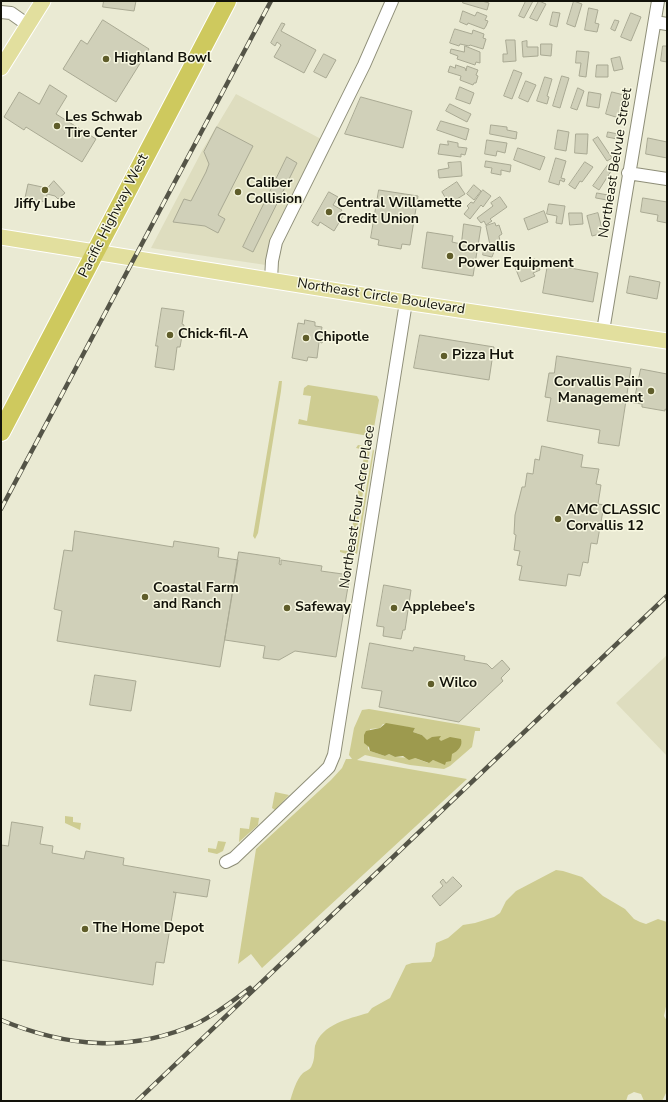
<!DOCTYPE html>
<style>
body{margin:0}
#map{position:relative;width:668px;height:1102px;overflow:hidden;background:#eaead3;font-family:"Nunito Sans",sans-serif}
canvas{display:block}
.frame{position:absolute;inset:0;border:2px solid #12120a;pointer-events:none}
</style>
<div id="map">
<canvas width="668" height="1102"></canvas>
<div class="frame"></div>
</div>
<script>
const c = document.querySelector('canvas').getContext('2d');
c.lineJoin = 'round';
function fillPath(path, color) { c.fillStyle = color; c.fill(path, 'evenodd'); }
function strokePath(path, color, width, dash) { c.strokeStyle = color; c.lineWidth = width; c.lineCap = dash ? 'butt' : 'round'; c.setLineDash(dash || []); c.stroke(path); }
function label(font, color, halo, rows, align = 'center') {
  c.font = font + ' "Nunito Sans",sans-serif'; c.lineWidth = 3; c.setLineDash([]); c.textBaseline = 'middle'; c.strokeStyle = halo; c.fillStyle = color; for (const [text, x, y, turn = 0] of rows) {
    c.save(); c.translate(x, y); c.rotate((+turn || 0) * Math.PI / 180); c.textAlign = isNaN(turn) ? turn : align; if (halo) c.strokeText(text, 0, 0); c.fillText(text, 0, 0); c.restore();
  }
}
const built = new Path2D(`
 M236,94L321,139L266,265L151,248L203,149Z
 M667,655V756L616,703Z`);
const green = new Path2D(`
 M279,381H282L281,391L258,533L255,539L253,536Z
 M308,385L377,396L379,400L373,433L369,436L298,424L299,419L307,421L311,396L303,395L304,388Z
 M358,445L368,447L370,450L353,553L350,555L340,552V550L348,551L349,547L365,450L356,448Z
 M373,449L374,451L357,554L355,553Z
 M369,709L480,728V731H475L472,747L450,766L444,769L410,765L365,755L357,760L467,779L262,968L251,954L238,964L256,849L331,780L342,768L346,759H352L349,755L354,728L362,710ZM383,724L415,728L413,732L422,735L427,741L439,739L445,764L433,760L428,763L415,758L395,757L389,754L385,756L370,751L368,749L370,729L380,728Z
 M275,792L289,795L275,810L272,808Z
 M65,816L73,817V822L81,823L80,830L65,823Z
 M251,817L259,818L258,825L239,842L240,828L249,829Z
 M218,841L226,842L223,851L217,854L208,852V848L216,849Z
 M556,870L563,871L582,877L603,896L625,909L634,919L640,922L646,924L658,919L667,922V1002L664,1016L667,1021V1091L662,1101H644L641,1094L634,1092L628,1095L626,1101H290C293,1092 296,1080 303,1073C307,1070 310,1070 312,1065C315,1059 314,1052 315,1046C322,1024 348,1019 368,1013L372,1008L390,998L406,965L412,963L431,962L434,956L436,943L448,938L463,925L475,923L494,917L500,913L506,901L516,891Z`);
const water = new Path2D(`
 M386,723L415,728L413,732L422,735L427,740L432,737L441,736L439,739L441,741L450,737L461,739C463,746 458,751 452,754L451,761L446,762L445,765L433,760L429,763L415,758L409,760L403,756L395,757L389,754L385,756L370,751L369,747L364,743V735L366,731L380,728Z`);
const building = new Path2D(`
 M104,1H136L134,11L103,7Z
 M463,1H482L489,3L487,10L463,3Z
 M526,1H533L524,18L519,16Z
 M539,1L546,4L537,21L530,18Z
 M574,1L582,4L575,27L567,24Z
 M589,8L598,10L595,23L599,24L597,32L585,30Z
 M463,11L475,16L477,12L487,16L485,20L488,21L486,26L484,29L468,23L467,25L460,22Z
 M553,12L560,13L557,27L550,25Z
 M631,13L641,17L631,41L621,37Z
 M103,20L149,49L116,102L63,69L81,40L87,44Z
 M615,20L619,21L615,31L611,29Z
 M282,23L285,24L281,31L316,50L304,73L274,57L281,45L277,42L275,46L271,43Z
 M455,29L472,34L473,30L484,34L483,38L486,39L483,49L470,45L469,46L460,44L459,46L450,43Z
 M506,40H515L516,61L503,62V54H507Z
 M527,41V47H538V56L523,57L522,42Z
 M541,44H552L551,56L541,55Z
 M465,46L480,52V63L476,62L475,65L457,59L458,56L450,53L451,49L464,52Z
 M663,46H667V62L661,61Z
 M577,51L589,52L586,77L579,76L581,63H576Z
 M324,54L336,60L326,78L314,72Z
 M620,57L623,69L614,71L611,59Z
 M456,65L465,68L466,71L467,66L478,70L476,75L478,76L476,83H474L473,85L460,80L461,76L448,72L450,66L455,68Z
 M597,65H608V77H596Z
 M514,70L522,73L512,99L504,96Z
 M562,76L569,78L560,108L553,106Z
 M545,77L552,79L547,96L549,97L547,104L537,101Z
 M526,81L536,85L528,102L519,98Z
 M50,85L67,96L56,114L96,139L82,162L26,127L24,130L4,117L19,92L39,104Z
 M460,87L474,93L470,104L456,99Z
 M578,88L584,91L577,110L571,108Z
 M589,92L601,94L599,108L587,106Z
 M612,92L624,95L619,118L606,114Z
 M361,97L412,111L403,148L345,134Z
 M450,104L471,114L467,122L446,111Z
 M441,121L469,129L466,140L437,130Z
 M491,125L507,127V130L517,132L516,139L490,134Z
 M217,127L253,146L218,215L225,219L218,233L205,226L173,222L184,199L191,201L206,172L209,164L204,152Z
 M558,130L569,132L566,151L555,149Z
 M608,132L618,134L617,139L607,137Z
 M576,134H588L587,154L575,153Z
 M598,137L612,158L607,161L593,140Z
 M648,138L667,142V158L646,154Z
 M487,140L507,143L505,153L497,151L496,156L485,154Z
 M448,141L458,143V147L467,148L465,155L461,154V157L438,154L440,144L448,145Z
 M518,148L545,157L540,170L514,160Z
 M287,157L297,163L253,252L243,247Z
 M556,158L566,161L561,178L565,179L564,182L560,180L559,185L549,182Z
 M486,161L511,165L510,172L501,170V175L491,173L492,168L485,167Z
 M461,162L462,176L439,178L438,170L449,168L448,163Z
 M585,162L593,167L582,182L580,181L575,189L569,185Z
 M608,165L613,168L599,190L593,186Z
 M54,181L65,193L58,199L55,196L47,194L46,202L25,198L28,184L47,188Z
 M457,182L465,194L449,204L442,192Z
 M474,185L481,191L474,200L467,194Z
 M379,190L418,196L410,245L402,244L401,249L378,245L379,240L371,238Z
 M483,190L491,196L483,207L481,205L470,219L464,214L469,208L467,206L471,202L473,203Z
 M329,192L338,197L333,205L342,210L339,214L343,216L334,231L320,222L318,226L312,222Z
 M597,193L608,195L607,200L596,198Z
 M500,197L507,207L490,219L492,221L486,225L484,221L481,223L477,218L493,206L491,203Z
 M643,198L667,202V223L657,221L658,215L641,212Z
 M549,204L565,206L562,224L556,223L557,216L547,214Z
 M544,211L548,222L528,230L524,219Z
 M569,213H582L583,224L570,225Z
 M598,213L603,233L592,236L587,216Z
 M495,223L496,226L499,225L502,234L499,236L501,246L496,247L495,244L490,245L486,226Z
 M464,224L481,227L473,276L422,268L427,232L453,236L452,242L461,244Z
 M485,246L495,249L492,257L483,255Z
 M535,259L540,270L533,273L535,276L521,282L515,267Z
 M548,264L598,273L593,302L543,293Z
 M630,276L660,282L657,299L627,293Z
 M162,308L184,311L182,324L184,325L180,347H177L174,370L155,367L158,346H156Z
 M305,320L315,322V326L322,327L321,333L324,334L322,343L319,342L317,358L308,357L307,361L292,358L298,323L304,324Z
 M420,335L494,347L489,380L414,368Z
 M557,356L631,368L619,446L598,443L600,430L547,421L551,398L545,397L549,373H554Z
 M641,369L667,374V410L665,409V411L642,407V404L634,403Z
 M542,446L583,455L581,467L599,469L596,484L601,485L598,504L604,505L597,544L591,543L588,563L583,562L580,576L568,574L566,586L519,580L522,566L517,565L520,551L514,550L516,535L514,534L515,515L522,487H525L527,473L533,474L535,459L539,460Z
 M75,531L173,547L174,541L219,548L218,557L238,560L220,667L57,641L62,611L54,609L64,550L72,551Z
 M239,552L280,558L279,564L281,565V560L322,566L321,571L350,575L336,657L295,651L279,660L263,658L265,646L225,640Z
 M384,585L411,590L405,630H403L401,639L383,636L384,627L377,626Z
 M370,643L413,651L414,647L465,656L464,660L487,664L492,669L502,660L510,669L501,678L503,681L459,722L379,707L382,691L362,688Z
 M95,675L136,681L131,711L90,705Z
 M12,822L43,827L40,844L53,846L52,853L84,859L86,851L124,858L123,865L210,880L207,897L173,892L176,893L164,963L156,962L153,985L1,960V845L8,846Z
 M453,877L462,886L440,906L432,896L443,886L440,882L443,879L446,883Z`);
const minor = new Path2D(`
 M1,12L11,13L28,25
 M655,22L667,24
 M628,173L667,179
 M271,280L272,261L276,242L364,65L392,1
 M603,331L658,1
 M226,862L234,858L324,772L329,767L334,755L406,302`);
const major = new Path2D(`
 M1,68L43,1
 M1,237L406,302L667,341`);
const highway = new Path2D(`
 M1,432L227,1`);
const rail = new Path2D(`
 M1,509L271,1
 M1,1020C66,1047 130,1053 196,1024C215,1015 233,1001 250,988
 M137,1101L667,596`);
const markers = [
 [106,59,4,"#5f5d2a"],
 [57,126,4,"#5f5d2a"],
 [45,190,4,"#5f5d2a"],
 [238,192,4,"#5f5d2a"],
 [329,212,4,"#5f5d2a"],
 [450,256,4,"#5f5d2a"],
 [170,335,4,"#5f5d2a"],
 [306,338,4,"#5f5d2a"],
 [444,356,4,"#5f5d2a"],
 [651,391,4,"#5f5d2a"],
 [558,519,4,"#5f5d2a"],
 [145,597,4,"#5f5d2a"],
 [287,608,4,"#5f5d2a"],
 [394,608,4,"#5f5d2a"],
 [431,684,4,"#5f5d2a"],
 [85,929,4,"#5f5d2a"]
];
const poiNames = [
 ["Highland Bowl",114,59],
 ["Les Schwab",65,118],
 ["Tire Center",65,134],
 ["Caliber",246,184],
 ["Collision",246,200],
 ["Central Willamette",337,204],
 ["Credit Union",337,220],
 ["Jiffy Lube",45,205,"center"],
 ["Corvallis",458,248],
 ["Power Equipment",458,264],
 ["Chick-fil-A",178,335],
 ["Chipotle",314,338],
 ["Pizza Hut",452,356],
 ["Corvallis Pain",643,383,"right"],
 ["Management",643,399,"right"],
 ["AMC CLASSIC",566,511],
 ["Corvallis 12",566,527],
 ["Coastal Farm",153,589],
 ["and Ranch",153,605],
 ["Safeway",295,608],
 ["Applebee's",402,608],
 ["Wilco",439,684],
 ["The Home Depot",93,929]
];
const streetNames = [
 ["Northeast Belvue Street",616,163,-81],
 ["Pacific Highway West",114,216,-63],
 ["Northeast Circle Boulevard",381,297,9],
 ["Northeast Four Acre Place",358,507,-81]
];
fillPath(built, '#deddbf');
fillPath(green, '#cecc91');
fillPath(water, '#9d9a4e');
fillPath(building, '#d0d0b9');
strokePath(building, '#a9a993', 1);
strokePath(minor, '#8e8e78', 14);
strokePath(major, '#fff', 17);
strokePath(highway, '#fff', 20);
strokePath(minor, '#fff', 12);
strokePath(major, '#e2df9e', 15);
strokePath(highway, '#cec95e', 18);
strokePath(rail, '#545447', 4.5);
strokePath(rail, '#f7f7e0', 3, [9]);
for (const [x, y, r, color] of markers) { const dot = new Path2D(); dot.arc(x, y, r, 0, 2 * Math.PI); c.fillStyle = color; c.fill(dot); strokePath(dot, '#f7f7e0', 1.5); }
label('bold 14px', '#12120a', '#f7f7e0', poiNames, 'left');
label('14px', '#12120a', '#f7f7e0', streetNames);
</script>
